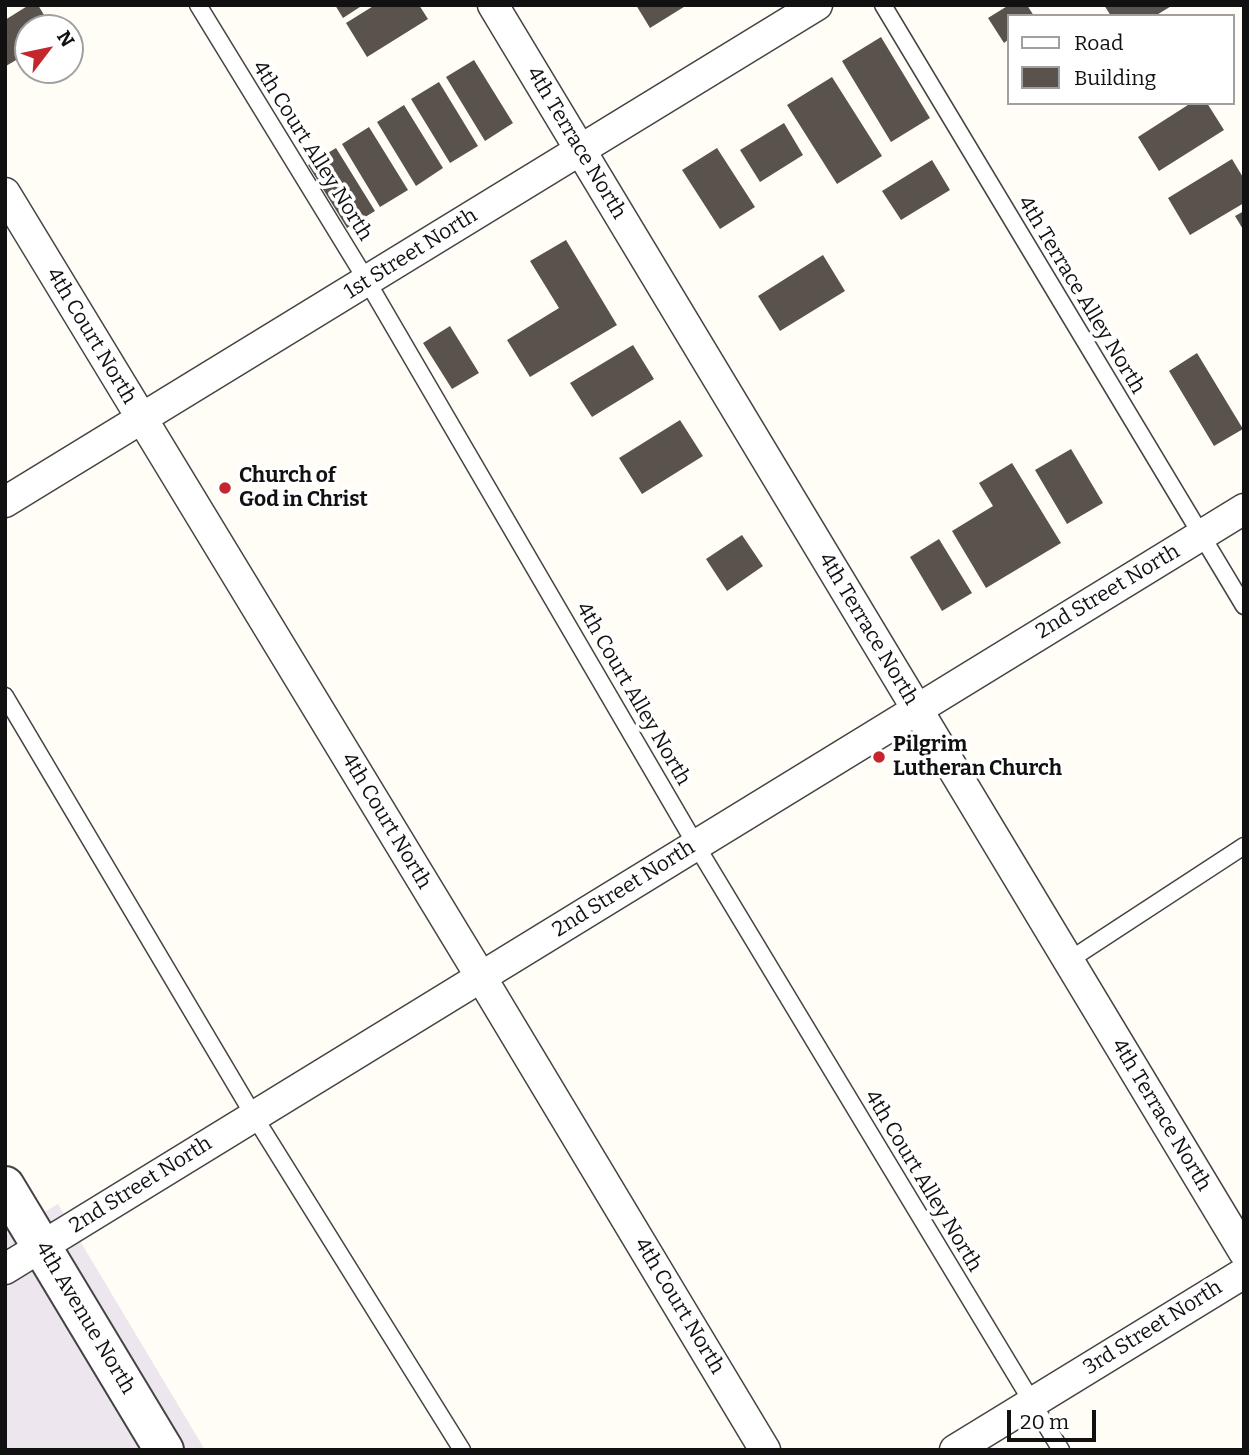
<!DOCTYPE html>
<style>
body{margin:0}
#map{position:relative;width:1249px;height:1455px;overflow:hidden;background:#fffdf5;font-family:Bitter,serif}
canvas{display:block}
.frame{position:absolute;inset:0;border:7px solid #111;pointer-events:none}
.legend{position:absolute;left:1007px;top:14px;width:228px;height:91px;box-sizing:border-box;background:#fff;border:2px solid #a0a0a0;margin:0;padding:9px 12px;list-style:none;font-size:21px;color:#111}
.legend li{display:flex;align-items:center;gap:14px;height:35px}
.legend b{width:35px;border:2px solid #a0a0a0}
.north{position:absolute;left:14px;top:14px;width:70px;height:70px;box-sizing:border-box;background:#fff;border:2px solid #a0a0a0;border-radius:50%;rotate:58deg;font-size:19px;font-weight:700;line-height:28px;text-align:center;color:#111}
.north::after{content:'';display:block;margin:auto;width:24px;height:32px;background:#c4262e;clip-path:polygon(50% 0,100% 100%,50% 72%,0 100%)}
.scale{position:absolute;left:1007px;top:1410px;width:89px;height:32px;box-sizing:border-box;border:4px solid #111;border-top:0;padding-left:9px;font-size:21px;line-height:24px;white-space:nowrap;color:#111;-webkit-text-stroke:5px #fff;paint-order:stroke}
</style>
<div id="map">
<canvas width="1249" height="1455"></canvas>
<div class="frame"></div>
<ul class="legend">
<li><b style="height:9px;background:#fff"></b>Road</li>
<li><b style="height:19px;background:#5a524d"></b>Building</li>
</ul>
<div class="north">N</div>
<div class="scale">20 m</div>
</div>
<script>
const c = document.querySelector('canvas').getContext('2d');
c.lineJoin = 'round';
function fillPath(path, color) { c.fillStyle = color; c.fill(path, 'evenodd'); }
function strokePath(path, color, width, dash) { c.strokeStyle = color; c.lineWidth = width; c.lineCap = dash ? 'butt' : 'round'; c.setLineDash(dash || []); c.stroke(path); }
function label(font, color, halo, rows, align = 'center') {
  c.font = font + ' Bitter,serif'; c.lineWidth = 7; c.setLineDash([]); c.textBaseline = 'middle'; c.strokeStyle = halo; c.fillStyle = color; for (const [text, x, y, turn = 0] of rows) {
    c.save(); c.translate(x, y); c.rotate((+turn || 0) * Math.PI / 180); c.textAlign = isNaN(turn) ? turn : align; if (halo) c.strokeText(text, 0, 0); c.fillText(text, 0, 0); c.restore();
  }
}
const industrial = new Path2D(`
 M58,1204L205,1450H5V1235Z`);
const building = new Path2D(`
 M29,5H38L52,28H28V53L6,66L5,20Z
 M335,5H363L343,18Z
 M375,5H419L428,19L367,57L346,23Z
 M636,5H687L650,28Z
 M1009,5H1027L1034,16H1009V39L1004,43L988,18Z
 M1104,5H1173L1155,16H1111Z
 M881,37L930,118L891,142L842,61Z
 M474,60L513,123L485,141L446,77Z
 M832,77L882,156L837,184L787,105Z
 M439,82L478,146L450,163L411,99Z
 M1191,103H1207L1224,130L1159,171L1138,137Z
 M404,105L443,168L416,186L377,122Z
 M784,123L803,155L760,182L740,150Z
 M369,127L408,190L380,207L342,144Z
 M336,148L375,211L347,228L308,165Z
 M717,148L755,207L720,229L682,170Z
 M1232,159L1244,179V203L1190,235L1168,198Z
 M932,160L950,190L901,220L882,191Z
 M1244,211V231L1235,216Z
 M566,240L617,325L530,377L507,340L559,308L530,261Z
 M823,255L845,291L780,331L758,296Z
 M450,326L479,373L452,389L423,343Z
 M633,345L654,379L592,417L570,383Z
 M1197,353L1243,429L1214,446L1169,371Z
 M680,420L703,456L642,494L619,458Z
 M1071,449L1103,503L1067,524L1035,470Z
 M1012,463L1061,543L986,588L952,531L993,506L979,483Z
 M742,535L763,566L727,591L706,559Z
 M939,539L972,593L942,611L910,557Z`);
const service = new Path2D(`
 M198,5L367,281L696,845L1061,1450
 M883,5L1244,606
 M5,696L254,1116L462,1450
 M1068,961L1244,846`);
const minor = new Path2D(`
 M493,5L1244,1252
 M5,193L481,977L765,1450
 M5,502L817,5
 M5,1269L1244,509
 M955,1450L1244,1273`);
const tertiary = new Path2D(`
 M5,1186L164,1450`);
const markers = [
 [225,488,7,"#c4262e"],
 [879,757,7,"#c4262e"]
];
const streetNames = [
 ["4th Terrace North",576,143,59],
 ["4th Court Alley North",312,151,58],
 ["1st Street North",411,254,-32],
 ["4th Terrace Alley North",1081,295,59],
 ["4th Court North",91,336,59],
 ["2nd Street North",1108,592,-31],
 ["4th Terrace North",868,629,59],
 ["4th Court Alley North",633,694,60],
 ["4th Court North",386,821,59],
 ["2nd Street North",624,889,-32],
 ["4th Terrace North",1161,1115,59],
 ["4th Court Alley North",923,1181,59],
 ["2nd Street North",141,1185,-32],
 ["4th Court North",679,1306,59],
 ["4th Avenue North",85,1318,59],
 ["3rd Street North",1153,1328,-32]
];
const poiNames = [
 ["Church of",239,476],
 ["God in Christ",239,500],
 ["Pilgrim",893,745],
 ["Lutheran Church",893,769]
];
fillPath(industrial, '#eee6ef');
fillPath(building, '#5a524d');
strokePath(service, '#444', 19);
strokePath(minor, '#444', 33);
strokePath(tertiary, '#444', 42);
strokePath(service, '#fff', 16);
strokePath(minor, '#fff', 30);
strokePath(tertiary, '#fff', 38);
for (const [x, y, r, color] of markers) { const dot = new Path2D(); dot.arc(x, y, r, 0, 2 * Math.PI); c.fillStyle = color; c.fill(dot); strokePath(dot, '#fff', 2.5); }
label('21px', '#111', '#fff', streetNames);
label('bold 21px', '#111', '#fff', poiNames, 'left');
</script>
